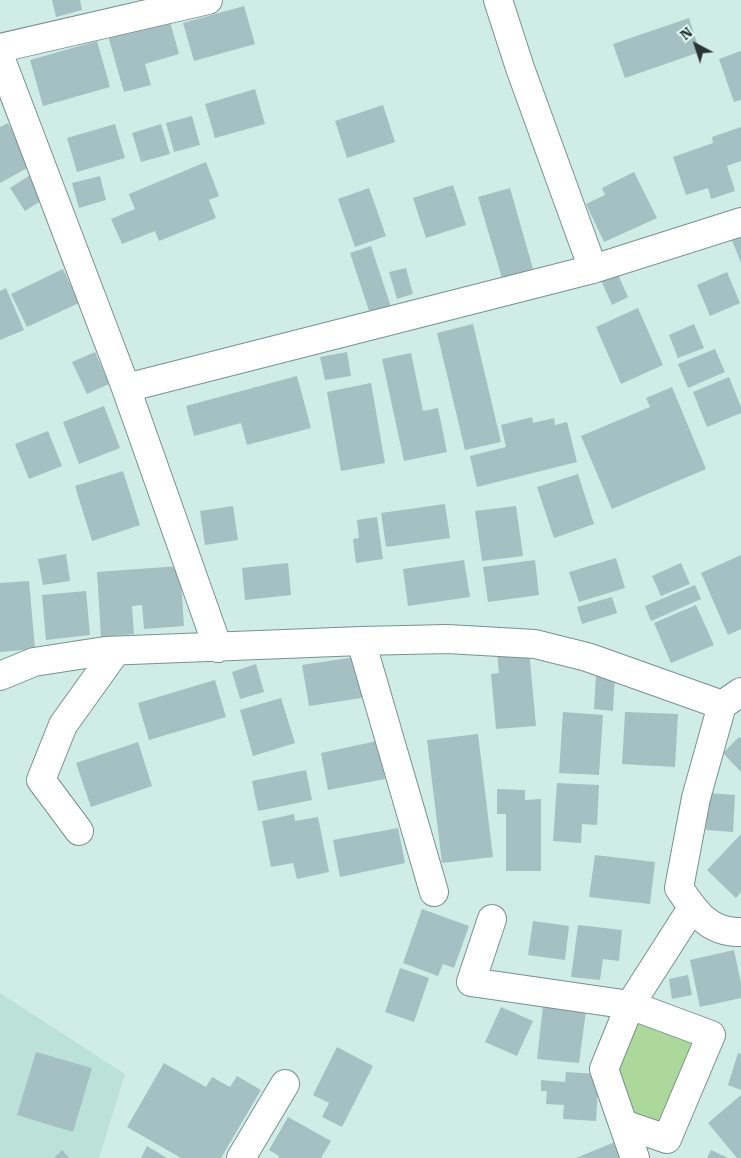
<!DOCTYPE html>
<style>
body{margin:0}
#map{position:relative;width:741px;height:1158px;overflow:hidden;background:#d0ece6;font-family:"Roboto Serif",serif}
canvas{display:block}
.north{position:absolute;left:671px;top:20px;width:50px;height:50px;-webkit-text-stroke:4px #ddfaf4;paint-order:stroke;rotate:320deg;font-size:14px;font-weight:700;line-height:20px;text-align:center;color:#2a3533}
.north::after{content:'';display:block;margin:auto;width:18px;height:22px;background:#2a3533;clip-path:polygon(50% 0,100% 100%,50% 72%,0 100%)}
</style>
<div id="map">
<canvas width="741" height="1158"></canvas>
<div class="north">N</div>
</div>
<script>
const c = document.querySelector('canvas').getContext('2d');
c.lineJoin = 'round';
function fillPath(path, color) { c.fillStyle = color; c.fill(path, 'evenodd'); }
function strokePath(path, color, width, dash) { c.strokeStyle = color; c.lineWidth = width; c.lineCap = dash ? 'butt' : 'round'; c.setLineDash(dash || []); c.stroke(path); }
const built = new Path2D(`
 M0,993L125,1074L99,1158H0Z`);
const green = new Path2D(`
 M632,1010L703,1038L666,1130L631,1117L610,1066Z`);
const building = new Path2D(`
 M52,0H80L82,10L56,17Z
 M244,6L255,44L194,61L183,23Z
 M169,18L179,54L145,64L151,85L124,92L108,36Z
 M689,18L700,52L625,78L613,44Z
 M97,41L110,87L43,106L30,60Z
 M741,51V100L734,102L719,59Z
 M255,89L265,124L215,138L205,104Z
 M383,105L395,142L347,158L335,121Z
 M192,116L200,145L174,152L166,123Z
 M8,123L31,166L0,183V127Z
 M115,124L125,158L77,172L67,138Z
 M161,124L170,154L141,162L132,133Z
 M741,127V161L727,166L735,191L711,199L708,188L686,195L673,157L713,143L712,137Z
 M206,162L219,196L209,200L216,218L159,241L155,231L122,244L111,219L135,209L129,194Z
 M634,172L657,218L604,242L586,204L605,195L602,188Z
 M32,174L47,197L25,211L10,188Z
 M100,176L106,200L79,208L72,183Z
 M453,185L466,225L426,238L413,198Z
 M369,188L386,236L355,247L338,199Z
 M510,188L535,276L504,285L478,197Z
 M741,234V263L731,238Z
 M371,246L392,310L371,317L350,253Z
 M406,268L413,294L397,299L389,272Z
 M63,269L79,303L27,327L11,294Z
 M616,270L628,297L612,305L600,278Z
 M727,272L740,303L710,316L697,285Z
 M6,288L24,330L0,340V291Z
 M638,308L663,365L621,384L596,327Z
 M473,324L501,442L465,450L437,333Z
 M694,324L704,348L678,358L669,335Z
 M715,349L725,372L688,388L678,364Z
 M95,352L109,384L87,394L72,362Z
 M347,352L351,376L325,380L320,357Z
 M411,353L423,411L438,408L447,452L404,461L382,359Z
 M297,376L311,428L247,445L241,423L194,436L186,406Z
 M729,377L741,407V413L707,427L693,392Z
 M371,383L385,463L341,471L327,392Z
 M672,387L706,469L612,509L581,436L650,407L646,398Z
 M104,406L120,448L79,464L63,422Z
 M532,417L533,423L554,418L555,425L567,422L577,462L477,487L470,456L506,447L501,425Z
 M48,431L62,466L29,479L15,444Z
 M123,471L140,525L92,541L75,486Z
 M578,474L594,524L554,538L537,487Z
 M445,504L450,538L386,547L381,513Z
 M233,506L238,540L205,545L200,511Z
 M516,506L523,556L482,561L475,511Z
 M377,517L383,559L356,563L353,539L359,538L357,520Z
 M66,554L70,581L43,585L38,559Z
 M741,555V629L728,635L701,573Z
 M616,558L625,588L579,602L569,572Z
 M464,560L470,597L408,606L403,569Z
 M535,560L539,595L488,602L483,567Z
 M288,563L291,595L245,600L242,568Z
 M681,563L690,584L661,596L652,576Z
 M180,566L184,626L144,629L142,605L132,606L134,634L101,637L97,572Z
 M29,581L35,649L0,652V583Z
 M695,585L701,599L651,621L645,606Z
 M86,591L90,635L46,640L42,595Z
 M612,597L617,613L582,624L577,607Z
 M696,605L714,645L671,663L654,623Z
 M529,650L536,726L496,729L491,674L499,673L497,653Z
 M362,656L368,697L309,706L302,665Z
 M256,664L264,692L240,699L232,672Z
 M596,674L615,675L613,711L594,709Z
 M215,680L226,717L149,740L138,703Z
 M281,698L295,743L253,756L240,710Z
 M563,712L603,715L599,775L559,773Z
 M625,712L678,714L675,767L622,764Z
 M478,734L493,857L442,863L427,740Z
 M739,737L741,739V772L723,753Z
 M377,741L385,779L328,790L321,753Z
 M138,742L152,786L91,807L76,763Z
 M306,770L312,800L258,811L252,781Z
 M557,783L599,785L597,825L582,824L581,843L553,841Z
 M497,789L525,790V800L541,799V871H506V814H497Z
 M708,793L735,795L733,832L706,830Z
 M294,814L295,821L318,817L329,872L297,879L293,863L271,867L262,821Z
 M398,828L405,863L340,877L333,840Z
 M741,834V892L736,898L707,870Z
 M595,855L655,862L650,904L589,897Z
 M422,909L469,926L454,968L443,964L438,976L403,963Z
 M533,921L569,926L565,960L528,955Z
 M578,925L622,930L619,961L603,959L600,980L571,977Z
 M734,950L741,983V998L700,1007L690,960Z
 M400,968L429,978L414,1022L385,1012Z
 M688,975L692,995L672,999L669,979Z
 M543,1006L586,1011L579,1063L537,1059Z
 M501,1007L533,1021L517,1056L485,1042Z
 M337,1047L373,1066L342,1127L322,1117L329,1103L313,1095Z
 M36,1052L92,1068L73,1132L17,1115Z
 M738,1053L741,1054V1090L728,1085Z
 M164,1063L206,1087L212,1077L230,1087L237,1076L261,1090L221,1158H181L127,1127Z
 M566,1072L599,1074L596,1121L563,1119L564,1105L546,1104L547,1091H541V1080L565,1082Z
 M741,1095V1158H737L708,1123Z
 M288,1117L331,1141L321,1158H278L279,1156L269,1150Z
 M615,1142L621,1158H576Z
 M147,1146L167,1158H141Z
 M62,1150L69,1158H54Z
 M711,1150L728,1158H707Z`);
const minor = new Path2D(`
 M498,0L520,68L593,269
 M0,48L208,0
 M0,57L126,388L218,648
 M126,388L593,269L741,222
 M361,641L434,892
 M0,676L34,662L105,651L361,641L447,639L535,644L587,657L722,705
 M741,692L722,705L696,798L679,888C695,912 709,933 741,932
 M79,831L41,780L63,725L116,651
 M492,919L471,982L630,1005L711,1035L667,1139L623,1124L604,1069L630,1005L692,908
 M623,1124L635,1158
 M241,1158L285,1084`);
fillPath(built, '#bce1d9');
fillPath(green, '#acd99b');
fillPath(building, '#a4c0c2');
strokePath(minor, '#78928d', 30);
strokePath(minor, '#fff', 28);
</script>
